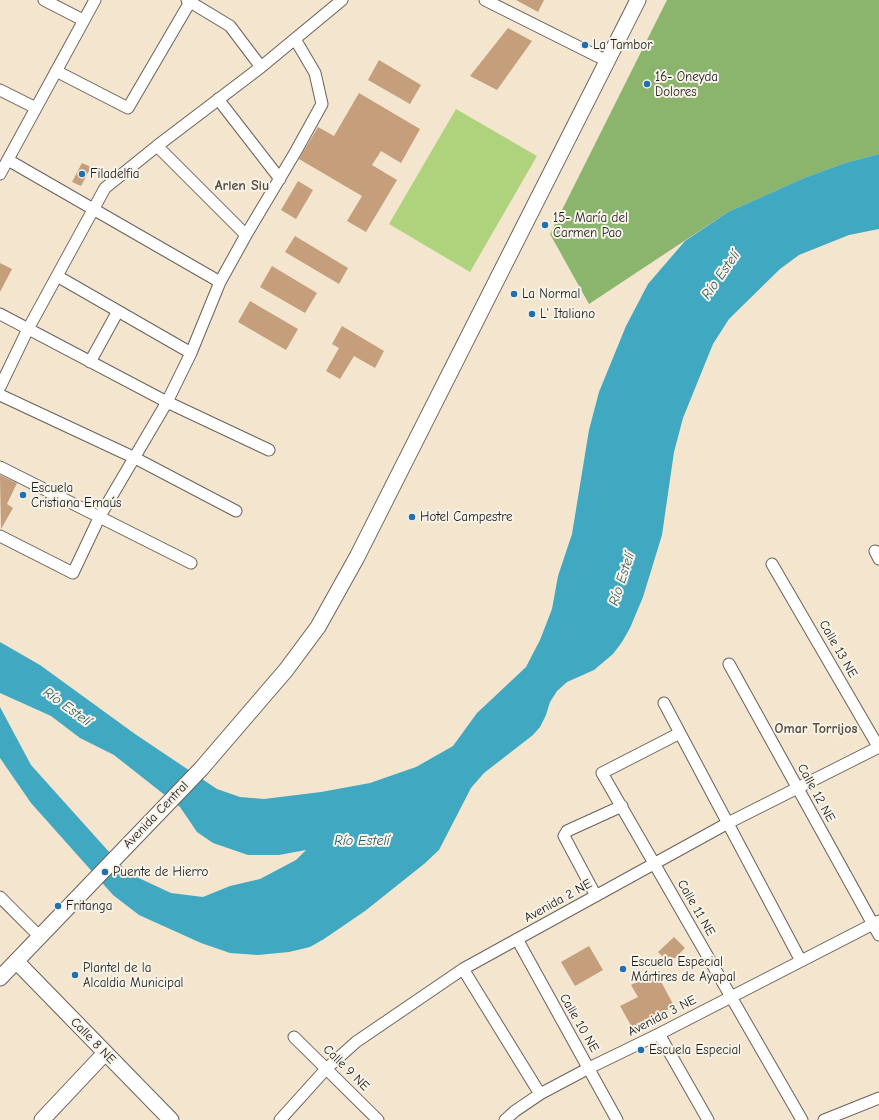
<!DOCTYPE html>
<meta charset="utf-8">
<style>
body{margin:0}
canvas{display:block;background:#f4e5cf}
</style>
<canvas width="879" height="1120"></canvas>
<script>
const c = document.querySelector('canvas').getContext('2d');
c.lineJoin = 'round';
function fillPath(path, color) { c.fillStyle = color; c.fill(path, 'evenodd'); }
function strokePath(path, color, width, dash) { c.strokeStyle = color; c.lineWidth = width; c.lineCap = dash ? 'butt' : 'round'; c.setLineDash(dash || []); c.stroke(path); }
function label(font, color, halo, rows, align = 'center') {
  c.font = font + ' "Comic Neue",sans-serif'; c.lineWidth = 4; c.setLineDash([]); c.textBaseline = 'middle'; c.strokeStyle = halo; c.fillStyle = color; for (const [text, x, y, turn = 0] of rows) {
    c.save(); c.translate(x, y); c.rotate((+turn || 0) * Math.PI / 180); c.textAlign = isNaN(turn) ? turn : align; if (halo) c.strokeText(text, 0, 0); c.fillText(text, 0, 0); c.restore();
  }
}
const green = new Path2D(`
 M456,109L537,156L470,272L389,224Z`);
const forest = new Path2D(`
 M667,0H879V154L845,163L804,178L728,212L589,304L550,234Z`);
const water = new Path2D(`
 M879,154V229L849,235L799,255L780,269L729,319L713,344L683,418L674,452L662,535L643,597L630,628L622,642L613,654L594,670L567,682L557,691L550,702L546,715L540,727L533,735L484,773L471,788L439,850L424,864L365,911L324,939L310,947L289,952L258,955L230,953L201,943L139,915L113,895L31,803L0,758V707L31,765L128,873L171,893L203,897L230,886L260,879L296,860L306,850L279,855H248L213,843L197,832L180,807L114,755L80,738L51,716L0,693V642L40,665L135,734L217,789L240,797L264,799L321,792L370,783L416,767L453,746L477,713L526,667L540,640L552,609L558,576L572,534L589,430L599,392L626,326L648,284L685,241L728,212L804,178L845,163Z`);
const building = new Path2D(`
 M516,0H544L538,12Z
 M508,28L532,41L497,90L470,76Z
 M379,60L421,85L410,104L368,80Z
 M359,93L420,129L401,163L381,151L372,165L397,180L366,232L347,221L362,196L299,159L318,127L334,136Z
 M82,163L91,167L81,186L72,182Z
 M298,181L313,190L296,219L281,210Z
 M295,236L348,268L339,284L285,252Z
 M0,263L12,269L0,292Z
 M272,266L317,293L305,313L260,287Z
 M250,301L298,329L286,350L238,322Z
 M342,326L384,351L375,368L354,356L340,379L326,371L339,348L332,344Z
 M0,475L17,483L7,504L13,508L1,529Z
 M674,937L685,948L673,960L670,956L666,960L658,952Z
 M589,946L603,970L575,986L561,962Z
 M656,972L674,1006L633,1029L620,1006L638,997L631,985Z`);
const street = new Path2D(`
 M44,0L83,20
 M187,0L230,26L261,67
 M485,0L607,61
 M56,71L128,108L190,2
 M0,90L36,108
 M218,99L280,179
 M157,146L246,235
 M8,160L220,282
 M0,174L95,0
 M57,276L191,353
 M0,314L167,402L269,450
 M90,362L118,311
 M0,387L28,329L105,188L157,146L261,67L342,0
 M0,395L135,458L236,511
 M0,467L191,563
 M0,536L73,573L100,516L167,402L191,353L220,282L246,235L296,151L322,104L315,73L295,39
 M875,551L879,559
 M772,564L879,748
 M729,664L879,935
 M664,703L801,961
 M680,733L602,773L802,1120
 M596,896L564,836L567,831L622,806
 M0,897L39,936
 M517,939L617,1120
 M463,969L540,1094
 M659,1034L708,1120
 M294,1037L378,1120
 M280,1120L326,1069L356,1042L463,969L728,823L879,747
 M505,1120L515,1111L540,1094L589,1068L659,1034L879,921
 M824,1120L879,1098`);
const secondary = new Path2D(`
 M16,961L171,1120
 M0,978L201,769L286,670L318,627L357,557L638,0
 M42,1120L105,1053`);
const markers = [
 [585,45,4,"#1f6fb2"],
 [647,84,4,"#1f6fb2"],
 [82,174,4,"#1f6fb2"],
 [545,225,4,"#1f6fb2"],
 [514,294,4,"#1f6fb2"],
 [532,314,4,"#1f6fb2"],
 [23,495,4,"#1f6fb2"],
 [412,517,4,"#1f6fb2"],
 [105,872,4,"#1f6fb2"],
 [58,906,4,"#1f6fb2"],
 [623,969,4,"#1f6fb2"],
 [75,975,4,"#1f6fb2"],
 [641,1050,4,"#1f6fb2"]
];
const poiNames = [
 ["La Tambor",593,45],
 ["16- Oneyda",655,77],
 ["Dolores",655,92],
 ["Filadelfia",90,174],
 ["15- María del",553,218],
 ["Carmen Pao",553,233],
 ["La Normal",522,294],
 ["L' Italiano",540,314],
 ["Escuela",31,488],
 ["Cristiana Emaús",31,503],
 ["Hotel Campestre",420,517],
 ["Puente de Hierro",113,872],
 ["Fritanga",66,906],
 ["Escuela Especial",631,962],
 ["Mártires de Ayapal",631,977],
 ["Plantel de la",83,968],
 ["Alcaldia Municipal",83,983],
 ["Escuela Especial",649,1050]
];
const streetNames = [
 ["Calle 13 NE",838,649,60],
 ["Calle 12 NE",816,793,61],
 ["Avenida Central",156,815,-46],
 ["Avenida 2 NE",558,901,-29],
 ["Calle 11 NE",696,908,60],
 ["Avenida 3 NE",662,1016,-27],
 ["Calle 10 NE",579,1023,60],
 ["Calle 8 NE",93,1041,46],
 ["Calle 9 NE",346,1068,45]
];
const neighbourhoodNames = [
 ["Arlen Siu",242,186],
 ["Omar Torrijos",816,729]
];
const waterNames = [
 ["Río Estelí",721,275,-55],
 ["Río Estelí",622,579,-72],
 ["Río Estelí",67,707,36],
 ["Río Estelí",362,841]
];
fillPath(green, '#afd37d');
fillPath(forest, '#8bb56c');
fillPath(water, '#40a8c0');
fillPath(building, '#c59e7c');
strokePath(street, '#68625b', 13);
strokePath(secondary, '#68625b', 17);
strokePath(street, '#fff', 11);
strokePath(secondary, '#fff', 15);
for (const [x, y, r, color] of markers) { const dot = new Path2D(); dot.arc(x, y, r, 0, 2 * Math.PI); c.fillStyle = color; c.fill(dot); strokePath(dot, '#f7f3e8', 1.5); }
label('13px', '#1c1c1c', '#f7f3e8', poiNames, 'left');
label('13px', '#1c1c1c', '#f7f3e8', streetNames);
label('bold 14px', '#574a3e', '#f7f3e8', neighbourhoodNames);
label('italic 14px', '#2c5b66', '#f7f3e8', waterNames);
</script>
